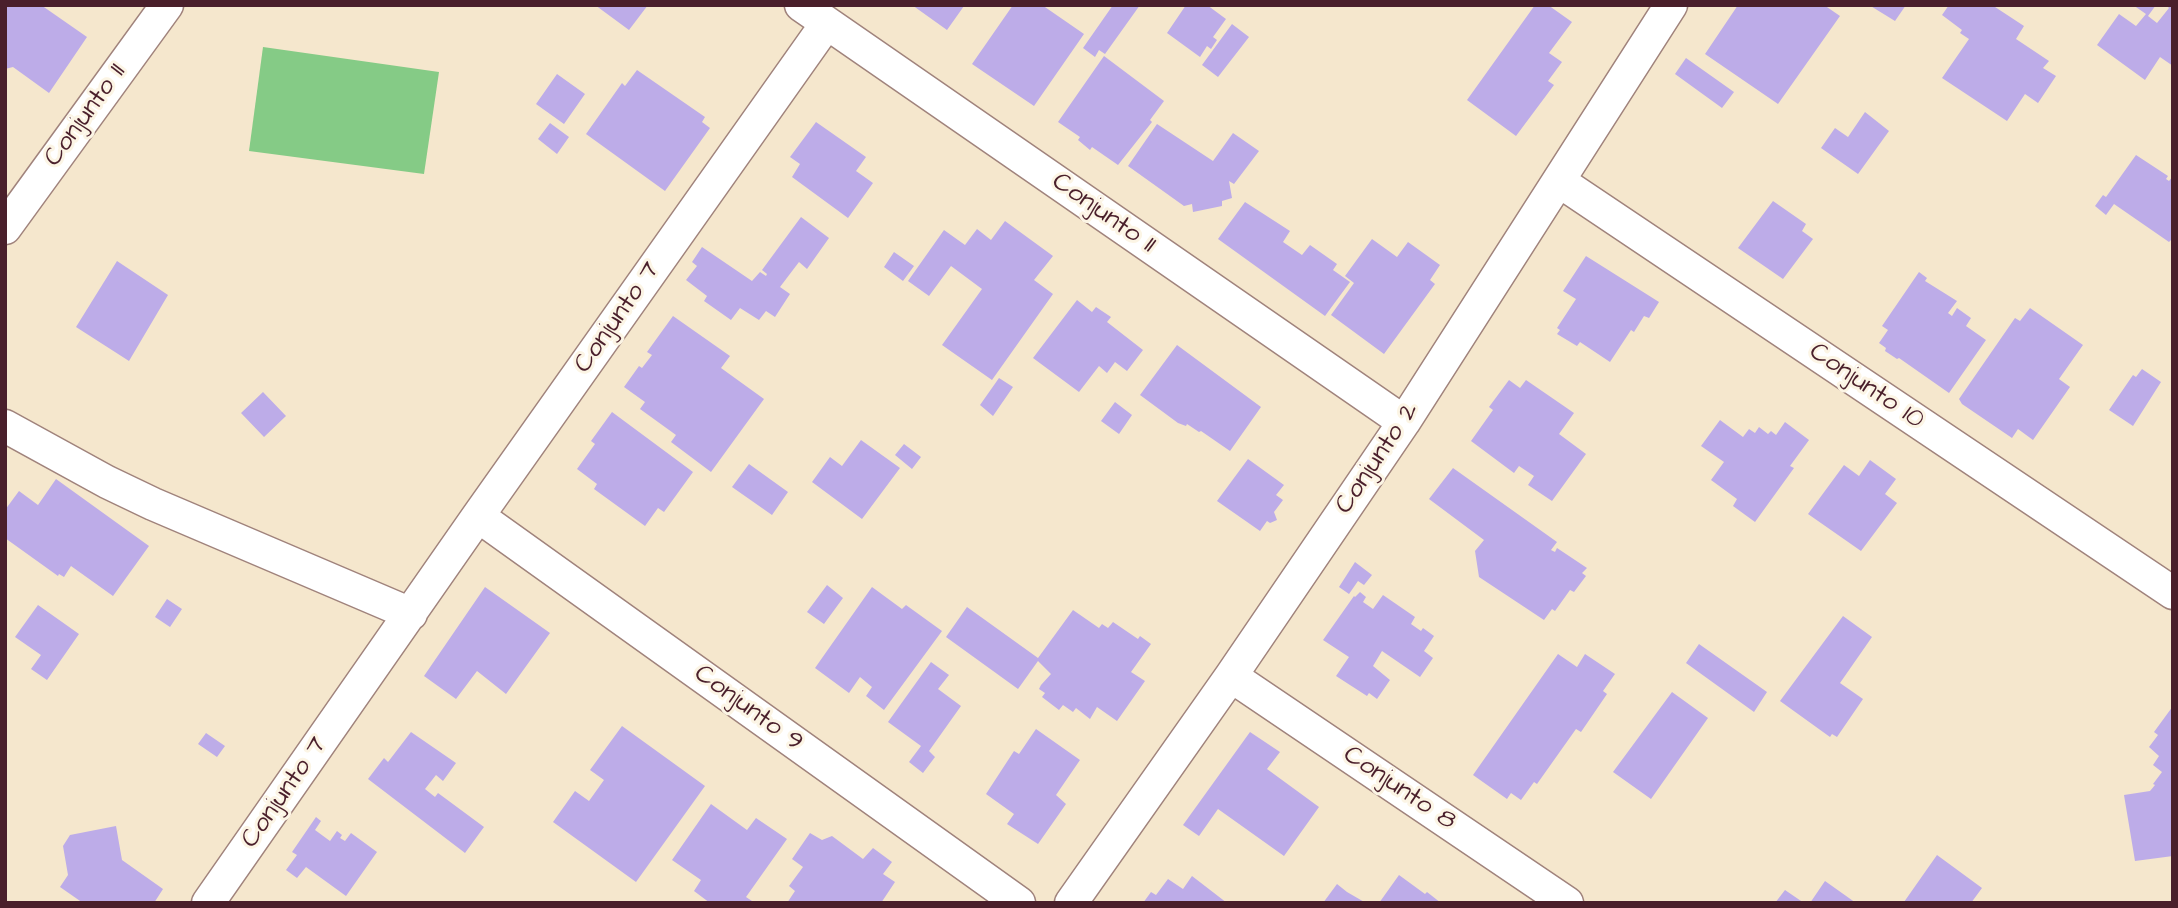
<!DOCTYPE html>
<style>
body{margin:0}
#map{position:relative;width:2178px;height:908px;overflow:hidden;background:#f5e7cd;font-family:"Architects Daughter",sans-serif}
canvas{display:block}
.frame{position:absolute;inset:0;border:7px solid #4a1f2b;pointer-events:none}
</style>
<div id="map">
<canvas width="2178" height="908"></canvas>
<div class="frame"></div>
</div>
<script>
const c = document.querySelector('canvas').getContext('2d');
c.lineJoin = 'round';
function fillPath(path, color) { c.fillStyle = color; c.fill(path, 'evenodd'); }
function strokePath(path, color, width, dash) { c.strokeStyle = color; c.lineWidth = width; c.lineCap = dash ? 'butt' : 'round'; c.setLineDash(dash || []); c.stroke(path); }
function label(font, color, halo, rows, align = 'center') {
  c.font = font + ' "Architects Daughter",sans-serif'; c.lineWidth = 6; c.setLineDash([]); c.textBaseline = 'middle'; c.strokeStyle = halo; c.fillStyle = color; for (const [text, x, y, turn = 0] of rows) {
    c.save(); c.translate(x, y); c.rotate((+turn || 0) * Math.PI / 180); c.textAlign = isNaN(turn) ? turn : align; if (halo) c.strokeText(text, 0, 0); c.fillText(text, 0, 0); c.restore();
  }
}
const green = new Path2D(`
 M263,47L439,72L424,174L249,151Z`);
const building = new Path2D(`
 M5,5H41L87,37L49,93L13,67L5,69Z
 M595,5H648L629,30Z
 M912,5H962L964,6L947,30Z
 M1013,5H1042L1084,34L1034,106L972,64Z
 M1113,5H1140L1105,54L1099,50L1095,57L1083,48Z
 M1186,5H1207L1226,19L1213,37L1217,40L1211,49L1207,46L1200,57L1167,33Z
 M1535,5H1548L1572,22L1549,53L1562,62L1548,81L1554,85L1516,136L1467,100Z
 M1738,5H1824L1840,16L1778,104L1705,54Z
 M1869,5H1906L1895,21Z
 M1949,5H1992L2024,26L2016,39L2049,61L2043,68L2056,76L2038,103L2025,94L2007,121L1942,78L1969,39L1960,33L1962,30L1942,15Z
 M2133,5H2156L2148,16L2157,23L2169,8L2166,5H2173V66L2160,57L2145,80L2097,45L2119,14L2136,26L2146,14Z
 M1232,24L1249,37L1218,77L1202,65Z
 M1104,56L1164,101L1150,120L1152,122L1118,165L1092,147L1090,150L1078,140L1080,137L1058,122Z
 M1686,58L1734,92L1722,108L1675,74Z
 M637,70L705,117L702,122L710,128L665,191L586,134L622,83L625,86Z
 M557,74L585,94L564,124L536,104Z
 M1865,112L1889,131L1858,174L1821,148L1835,128L1848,137Z
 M816,122L866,157L856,171L873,183L848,218L792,177L800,164L790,157Z
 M550,123L569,137L557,154L538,139Z
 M1157,124L1213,161L1233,133L1259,151L1234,184L1229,181L1232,198L1222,201V206L1193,212L1192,204L1184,206L1128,166Z
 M2136,155L2168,176L2166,179L2169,181L2173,176V238L2169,242L2114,204L2106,215L2095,206L2103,195L2106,197Z
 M1773,201L1806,224L1802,231L1813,239L1783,279L1738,248Z
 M1245,202L1290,231L1283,242L1302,255L1310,245L1337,264L1333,270L1350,282L1325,316L1218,239Z
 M801,217L829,238L807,269L799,262L780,287L790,294L775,317L766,311L759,320L740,308L731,320L704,301L707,296L686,280L697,266L692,262L702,247L752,281L760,272L766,276L767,274L762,270Z
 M1005,221L1053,256L1034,280L1053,294L992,380L942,345L982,289L951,266L929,296L908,281L944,230L965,245L977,229L991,240Z
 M1372,239L1397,257L1408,242L1440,265L1430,280L1435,284L1384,354L1331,315L1354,283L1345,276Z
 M894,252L914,266L903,281L884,267Z
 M1586,256L1659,302L1649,318L1644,316L1634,332L1631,330L1610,362L1580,342L1577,346L1557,334L1560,330L1557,328L1576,299L1563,291Z
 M117,261L168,295L129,361L76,327Z
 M1919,272L1927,278L1925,281L1957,301L1948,313L1952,316L1957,308L1971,318L1966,326L1986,340L1949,393L1899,358L1897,359L1885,351L1886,348L1879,343L1888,330L1882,326Z
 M1077,300L1092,312L1096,307L1111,317L1107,322L1143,350L1127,371L1115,362L1107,373L1099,366L1079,392L1033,358Z
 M2030,308L2083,345L2059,379L2070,387L2033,440L2018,429L2012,438L1962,404L1959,399L2015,318L2020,321Z
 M673,316L730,356L721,368L764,399L711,472L671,442L676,435L640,409L645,402L624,387L639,366L642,368L652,355L647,352Z
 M1177,345L1261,407L1230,451L1201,431L1199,432L1187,424L1186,426L1178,423L1140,395Z
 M2142,369L2161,382L2133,426L2109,410L2133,375L2136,377Z
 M999,378L1013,387L993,416L980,405Z
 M1509,380L1520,388L1526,380L1574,413L1559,434L1586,454L1552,501L1528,485L1534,476L1519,466L1514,473L1471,441L1493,410L1489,407Z
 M263,392L286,416L264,437L241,413Z
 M1115,402L1132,415L1119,434L1101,421Z
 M612,412L693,472L664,512L658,508L645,526L594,489L597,484L577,469L595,444L591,441Z
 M1720,420L1743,437L1749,429L1755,433L1759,427L1768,434L1771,431L1776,435L1785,422L1809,440L1790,466L1794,468L1755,522L1733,506L1737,499L1711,480L1724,462L1701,446Z
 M861,440L900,468L862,519L812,482L830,457L842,466Z
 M904,444L921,457L912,469L895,455Z
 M1248,459L1284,485L1276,495L1283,500L1274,512L1277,520L1270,523L1267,521L1260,531L1217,501Z
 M1870,460L1896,479L1885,494L1897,503L1861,551L1808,514L1844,465L1859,476Z
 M749,464L788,492L772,515L732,487Z
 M1453,468L1557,542L1551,550L1555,552L1557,548L1587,568L1582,573L1586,576L1574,592L1570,590L1555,611L1552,609L1544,620L1479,577L1475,551L1484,540L1429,499Z
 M56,479L149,546L113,596L71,566L64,577L59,574L58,576L5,538V510L19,491L38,505Z
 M1355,562L1372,575L1364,585L1358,581L1349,594L1339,587Z
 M827,585L843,598L824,624L807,612Z
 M485,587L550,633L506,694L477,671L456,699L424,676Z
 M872,587L902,609L906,605L942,631L884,710L866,696L872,687L860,677L849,693L815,668Z
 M1360,592L1366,597L1363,602L1373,609L1383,595L1415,617L1411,624L1421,631L1423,628L1434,636L1424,651L1433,658L1420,677L1382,651L1373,666L1390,680L1377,699L1369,693L1367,696L1336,676L1349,657L1323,640L1354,596L1355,597Z
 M167,599L182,609L170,627L155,617Z
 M38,605L79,634L47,680L31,669L41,655L15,637Z
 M967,607L1038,658L1073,610L1099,628L1102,624L1108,628L1113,622L1138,639L1140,636L1151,644L1131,672L1145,681L1117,721L1097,707L1090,719L1076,708L1073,712L1063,705L1059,710L1042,697L1045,693L1039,689L1041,685L1051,674L1038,661L1018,689L946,637Z
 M1843,616L1872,637L1840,683L1863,699L1837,737L1832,734L1830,737L1780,701Z
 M1699,644L1767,692L1754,712L1686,663Z
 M1558,654L1577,667L1585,654L1615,674L1603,691L1607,694L1581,732L1576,729L1537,784L1534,782L1521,800L1511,793L1507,799L1473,775Z
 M931,662L949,675L938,689L961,706L929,751L935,757L923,773L909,762L921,746L888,722Z
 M1672,692L1708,718L1651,799L1613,772Z
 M2173,706V856L2135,861L2124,795L2150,791L2155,785L2153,784L2162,772L2153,765L2159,756L2149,747L2158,735L2154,732Z
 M622,726L705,786L636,882L553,822L575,791L589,801L604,780L590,770Z
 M1036,729L1080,760L1056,795L1066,804L1038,844L1007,824L1014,814L986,794L1014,751L1019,754Z
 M411,732L456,763L443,781L436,775L425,789L435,797L438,793L484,827L465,853L368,779L384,758L388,762Z
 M1250,732L1280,752L1267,769L1319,807L1284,856L1218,809L1199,836L1183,825Z
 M206,733L225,746L217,757L198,744Z
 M711,804L747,830L756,818L787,839L746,897L755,903H710L694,891L701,880L672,860Z
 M316,817L321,821L315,830L330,841L337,831L342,835L340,838L345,841L351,833L377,852L346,896L306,867L297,878L286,870L297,855L292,852Z
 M116,826L122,860L163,889L154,903H83L60,887L68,875L63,846L70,835Z
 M810,833L822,840L832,836L863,859L873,848L892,862L883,874L895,882L881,903H787L795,891L789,886L803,867L792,859Z
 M1937,855L1982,888L1971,903L1904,902Z
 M1399,875L1425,894L1427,892L1441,903H1379Z
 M1192,876L1227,903H1143L1151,892L1156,895L1168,879L1183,889Z
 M1825,881L1856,903H1810Z
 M1337,884L1347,892L1366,903H1323Z
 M1785,890L1804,903H1775Z`);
const minor = new Path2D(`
 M801,5L1404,422
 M1559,181L2173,593
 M5,228L167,5
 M5,426L107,482L153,504L411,614
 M478,516L1019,903
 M1231,676L1567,903
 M208,903L478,516L827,23
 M1071,903L1231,676L1404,422L1671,5`);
const streetNames = [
 ["Conjunto 11",86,116,-54],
 ["Conjunto 11",1103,214,35],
 ["Conjunto 7",618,318,-55],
 ["Conjunto 10",1866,387,34],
 ["Conjunto 2",1378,459,-56],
 ["Conjunto 9",748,709,36],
 ["Conjunto 8",1399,789,34],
 ["Conjunto 7",285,793,-55]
];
fillPath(green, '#85cb86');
fillPath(building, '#bdace8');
strokePath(minor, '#a0837c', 35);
strokePath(minor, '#fff', 32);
label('26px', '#4a1f2b', '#fcf5e5', streetNames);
</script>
